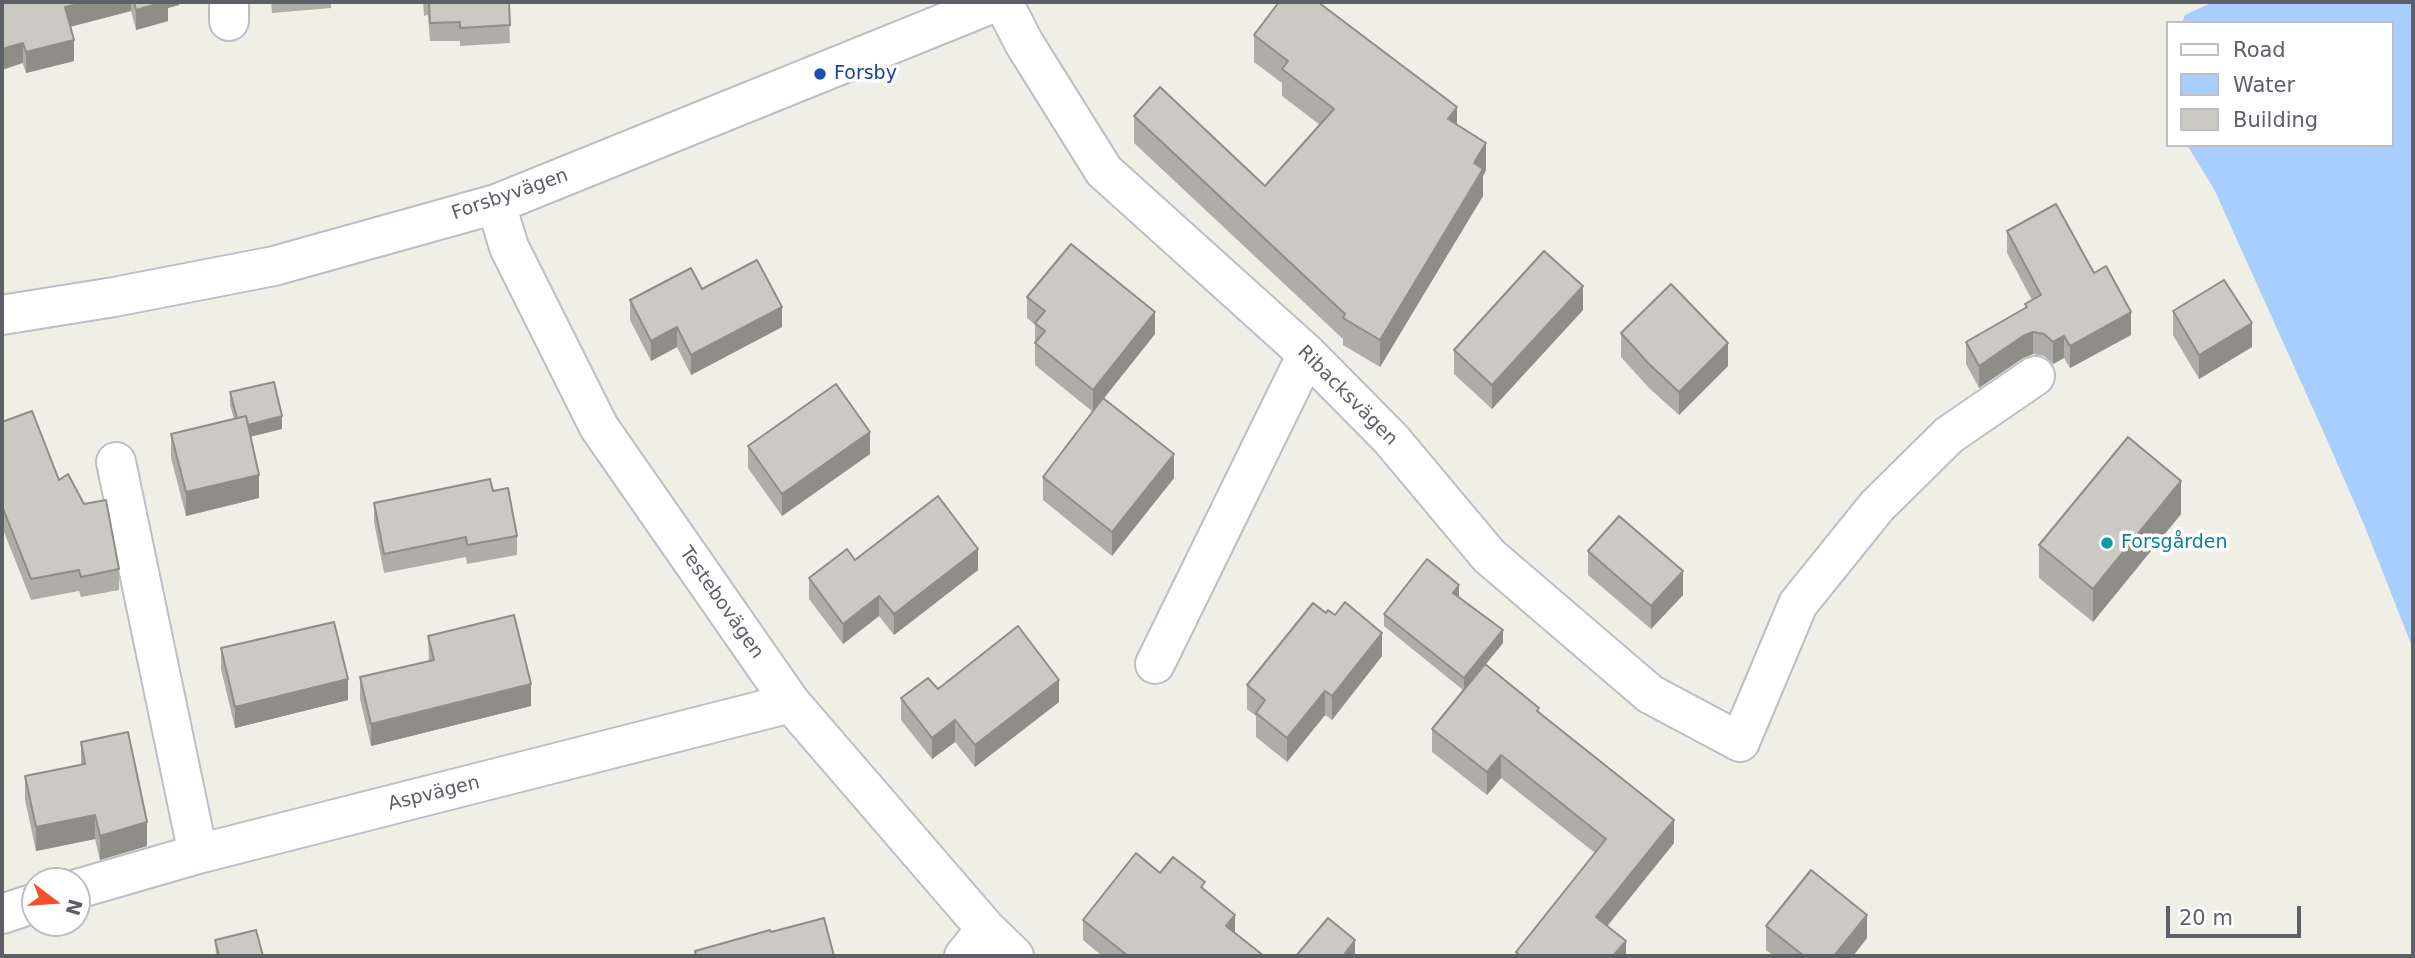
<!DOCTYPE html>
<meta charset="utf-8">
<style>
body{margin:0}
#map{position:relative;width:2415px;height:958px;overflow:hidden;background:#f0efe6;font-family:"DejaVu Sans",sans-serif}
canvas{display:block}
.frame{position:absolute;inset:0;border:4px solid #5d6067;pointer-events:none}
.legend{position:absolute;left:2166px;top:21px;width:228px;height:126px;box-sizing:border-box;background:#fff;border:2px solid #bebfc2;margin:0;padding:9px 12px;list-style:none;font-size:21px;color:#5d6067}
.legend li{display:flex;align-items:center;gap:14px;height:35px}
.legend b{width:35px;border:2px solid #bebfc2}
.north{position:absolute;left:21px;top:867px;width:70px;height:70px;box-sizing:border-box;background:#fff;border:2px solid #bebfc2;border-radius:50%;rotate:106deg;font-size:19px;font-weight:700;line-height:28px;text-align:center;color:#5d6067}
.north::after{content:'';display:block;margin:auto;width:24px;height:32px;background:#f2512a;clip-path:polygon(50% 0,100% 100%,50% 72%,0 100%)}
.scale{position:absolute;left:2166px;top:906px;width:135px;height:32px;box-sizing:border-box;border:4px solid #5d6067;border-top:0;padding-left:9px;font-size:21px;line-height:24px;white-space:nowrap;color:#5d6067;-webkit-text-stroke:5px #fff;paint-order:stroke}
</style>
<div id="map">
<canvas width="2415" height="958"></canvas>
<div class="frame"></div>
<ul class="legend">
<li><b style="height:9px;background:#fff"></b>Road</li>
<li><b style="height:19px;background:#a7ceff"></b>Water</li>
<li><b style="height:19px;background:#cbc9c3"></b>Building</li>
</ul>
<div class="north">N</div>
<div class="scale">20 m</div>
</div>
<script>
const c = document.querySelector('canvas').getContext('2d');
c.lineJoin = 'round';
function fillPath(path, color) { c.fillStyle = color; c.fill(path, 'evenodd'); }
function strokePath(path, color, width, dash) { c.strokeStyle = color; c.lineWidth = width; c.lineCap = dash ? 'butt' : 'round'; c.setLineDash(dash || []); c.stroke(path); }
function label(font, color, halo, rows, align = 'center') {
  c.font = font + ' "DejaVu Sans",sans-serif'; c.lineWidth = 7; c.setLineDash([]); c.textBaseline = 'middle'; c.strokeStyle = halo; c.fillStyle = color; for (const [text, x, y, turn = 0] of rows) {
    c.save(); c.translate(x, y); c.rotate((+turn || 0) * Math.PI / 180); c.textAlign = isNaN(turn) ? turn : align; if (halo) c.strokeText(text, 0, 0); c.fillText(text, 0, 0); c.restore();
  }
}
const water = new Path2D(`
 M2213,2H2413V649L2365,527L2324,433L2214,189L2187,145H2392V23H2182L2185,15Z`);
const minor = new Path2D(`
 M1003,2L1024,43L1104,171L1307,354L1391,439L1489,556L1650,694L1740,742L1798,604L1877,506L1949,435L2035,376
 M229,21V2
 M496,204L509,247L599,427L791,703L986,929L1014,956
 M2,315L114,297L274,266L496,204L996,2
 M116,462L198,854
 M1155,664L1307,354
 M77,889L198,854L791,703
 M2,914L35,903
 M964,956L986,929`);
const wall = new Path2D(`
 M2,2H179V5L168,8V21L136,30L131,11L70,27L74,61L26,73Z
 M271,2H331V8L272,13Z
 M423,2H509L510,43L460,46V41H430L428,15L424,16Z
 M1254,35L1457,125L1486,170L1483,176V196L1380,367L1343,345V339L1134,143V116L1265,186L1320,125L1282,96V83L1254,62Z
 M2007,231L2094,273L2131,335L2070,368L2064,358L2053,364L2044,356L2033,354L2023,358L1979,388L1966,364V342L2025,308V304L2032,300L2007,253Z
 M702,289L782,327L691,375L677,347L651,361L630,320V300Z
 M1027,297L1155,334L1104,398L1174,478L1112,556L1043,500V477L1093,412L1035,365V325L1027,318Z
 M1583,310L1492,409L1454,374V350Z
 M2173,311L2252,347L2199,379L2173,335Z
 M1621,333L1728,366L1679,415L1649,388L1621,357Z
 M230,392L282,429L250,437L259,498L186,516L171,458V434L234,419L230,405Z
 M2,422L59,480L119,569V590L81,597L79,591L31,600L2,527Z
 M748,446L870,454L782,516L748,468Z
 M493,491L517,536V555L467,564L466,557L384,573L374,522V503Z
 M2181,514L2093,622L2039,578V545Z
 M1588,551L1683,595L1651,629L1588,575Z
 M855,560L978,570L894,635L879,616L843,644L809,599V578Z
 M1459,597L1503,643L1485,665L1539,712L1674,843L1607,926L1626,956H1516V952L1595,853L1501,778L1487,795L1432,752V729L1463,690L1384,626V614Z
 M428,636L531,706L371,746L360,699V677L429,661Z
 M221,648L348,700L235,728L221,669Z
 M1382,656L1332,720L1325,715L1287,762L1256,737V716L1247,709V685Z
 M938,689L1059,702L975,767L955,742L932,759L901,720V698Z
 M81,742L147,846L100,860L95,839L36,851L25,800V776L81,765Z
 M1160,873L1205,889L1235,933L1264,956H1102L1083,940V920Z
 M1766,926L1867,938L1853,956H1774L1766,950Z
 M215,940L263,956H216Z`);
const shadedWall = new Path2D(`
 M88,2H131V11L65,28V7Z
 M164,2H179V5L168,8V21L136,30V10Z
 M74,40V61L26,73V52Z
 M23,43V63L2,70V49Z
 M1457,107V134L1448,119Z
 M1486,143V170L1483,176V196L1380,367V340L1474,163Z
 M1583,286V310L1492,409V385Z
 M782,307V327L691,375V355Z
 M1155,312V334L1093,412V390Z
 M2131,312V335L2070,368V346Z
 M2252,323V347L2199,379V355Z
 M677,327V347L651,361V341Z
 M2033,332V354L2023,358L1979,388V366L2023,336Z
 M2064,336V358L2053,364V342Z
 M1728,343V366L1679,415V392Z
 M282,416V429L240,439V427Z
 M870,432V454L782,516V494Z
 M1174,454V478L1112,556V532Z
 M259,475V498L186,516V492Z
 M2181,481V514L2093,622V589Z
 M978,549V570L894,635V614Z
 M1683,571V595L1651,629V606Z
 M1459,585V597L1453,593Z
 M879,596V616L843,644V624Z
 M1503,630V643L1464,691V678Z
 M1382,633V656L1332,720V696Z
 M348,679V700L235,728V707Z
 M1059,680V702L975,767V745Z
 M531,684V706L371,746V724Z
 M1325,691V715L1287,762V738Z
 M955,720V742L932,759V738Z
 M1501,755V778L1487,795V772Z
 M95,815V839L36,851V827Z
 M1674,820V843L1596,940V917Z
 M147,822V846L100,860V836Z
 M1235,915V935L1226,926Z
 M1867,915V938L1853,956H1834Z
 M1355,940V956H1343Z
 M1626,941V956H1613Z`);
const building = new Path2D(`
 M2,2H88L65,7L74,40L26,52L23,43L2,49Z
 M134,2H164L136,10Z
 M429,2H509L510,25L460,28V22L430,23Z
 M1279,2H1318L1457,107L1448,119L1486,143L1474,163L1483,169L1380,340L1343,318L1345,314L1134,116L1160,87L1265,186L1334,109L1282,69L1288,61L1254,35Z
 M2056,204L2094,273L2106,266L2131,312L2070,346L2064,336L2053,342L2044,334L2033,332L2023,336L1979,366L1966,342L2027,307L2025,304L2041,295L2007,231Z
 M1071,244L1155,312L1093,390L1035,343L1045,331L1035,323L1045,311L1027,297Z
 M1544,251L1583,286L1492,385L1454,350Z
 M757,260L782,307L691,355L677,327L651,341L630,300L691,268L702,289Z
 M2224,280L2252,323L2199,355L2173,311Z
 M1671,284L1728,343L1679,392L1649,364L1621,333Z
 M274,382L282,416L248,425L246,416L237,418L230,392Z
 M836,384L870,432L782,494L748,446Z
 M1103,398L1174,454L1112,532L1043,477Z
 M32,411L59,480L68,474L84,504L106,500L119,569L81,577L79,570L31,579L2,506V422Z
 M246,416L259,475L186,492L171,434Z
 M2128,437L2181,481L2093,589L2039,545Z
 M490,479L493,491L508,488L517,536L467,545L466,537L384,554L374,503Z
 M938,496L978,549L894,614L879,596L843,624L809,578L847,549L855,560Z
 M1619,516L1683,571L1651,606L1588,551Z
 M1427,559L1459,585L1453,593L1503,630L1464,678L1384,614Z
 M1345,602L1382,633L1332,696L1325,691L1287,738L1256,713L1265,700L1247,685L1313,603L1326,613L1328,610L1335,615Z
 M514,615L531,684L371,724L360,677L434,660L428,636Z
 M334,622L348,679L235,707L221,648Z
 M1018,626L1059,680L975,745L955,720L932,738L901,698L928,678L938,689Z
 M1485,664L1539,708L1537,711L1674,820L1596,917L1626,941L1613,956H1520L1516,952L1606,839L1501,755L1487,772L1432,729Z
 M128,732L147,822L100,836L95,815L36,827L25,776L85,764L81,742Z
 M1136,853L1160,873L1173,857L1205,882L1201,887L1235,915L1226,926L1264,956H1128L1083,920Z
 M1811,870L1867,915L1834,956H1804L1766,926Z
 M824,918L834,956H696L695,951L770,930L771,932Z
 M1328,918L1355,940L1343,956H1296Z
 M256,930L263,956H219L215,940Z`);
const markers = [
 [820,74,7,"#1a4fb4"],
 [2107,543,7,"#0f9aa8"]
];
const transitNames = [
 ["Forsby",834,74]
];
const streetNames = [
 ["Forsbyvägen",510,195,-19],
 ["Ribacksvägen",1347,396,45],
 ["Testebovägen",721,603,55],
 ["Aspvägen",434,794,-14]
];
const cultureNames = [
 ["Forsgården",2121,543]
];
fillPath(water, '#a7ceff');
strokePath(minor, '#bdbec5', 42);
strokePath(minor, '#fff', 38);
fillPath(wall, '#afada8');
fillPath(shadedWall, '#8e8d88');
fillPath(building, '#cbc9c3');
strokePath(building, '#8e8d88', 2);
for (const [x, y, r, color] of markers) { const dot = new Path2D(); dot.arc(x, y, r, 0, 2 * Math.PI); c.fillStyle = color; c.fill(dot); strokePath(dot, '#fff', 2.5); }
label('19px', '#164399', '#fff', transitNames, 'left');
label('19px', '#5d6067', '#fff', streetNames);
label('19px', '#0d838f', '#fff', cultureNames, 'left');
</script>
